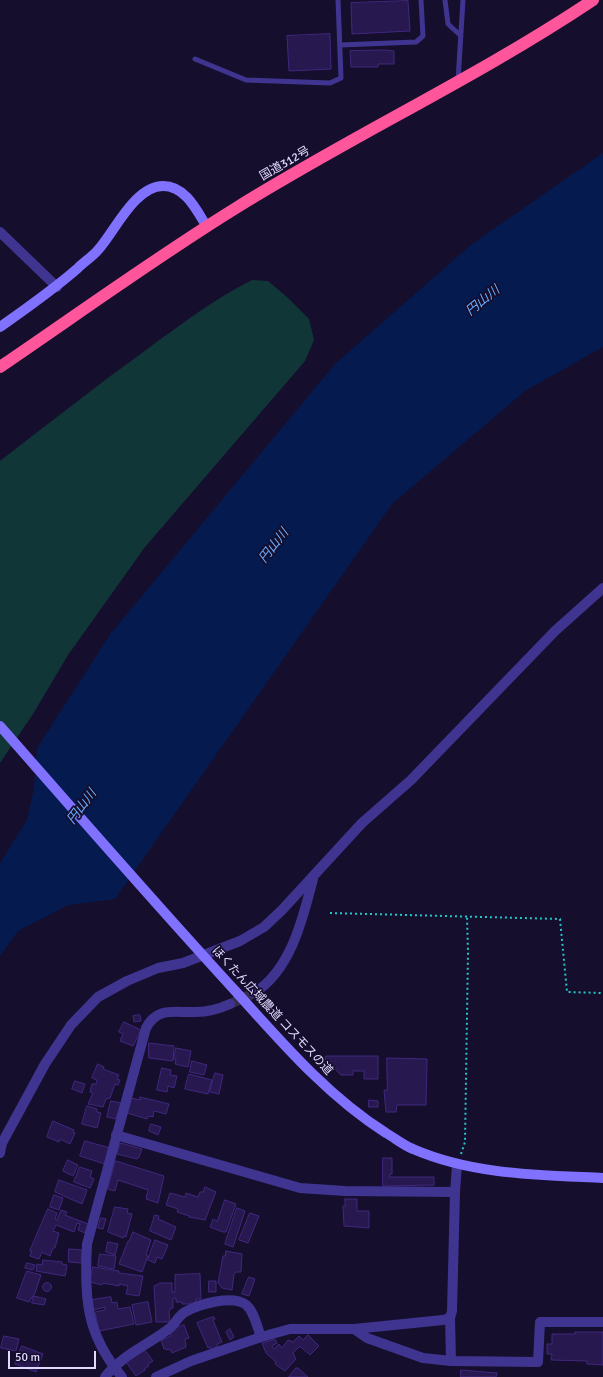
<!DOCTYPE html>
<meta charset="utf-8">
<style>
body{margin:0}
#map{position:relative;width:603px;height:1377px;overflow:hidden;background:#160e2d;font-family:Signika,sans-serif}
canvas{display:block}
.scale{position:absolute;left:8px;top:1351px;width:88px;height:18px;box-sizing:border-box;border:2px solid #e1daff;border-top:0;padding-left:5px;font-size:12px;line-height:14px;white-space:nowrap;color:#e1daff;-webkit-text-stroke:3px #160e2d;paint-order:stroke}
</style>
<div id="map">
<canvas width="603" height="1377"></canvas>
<div class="scale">50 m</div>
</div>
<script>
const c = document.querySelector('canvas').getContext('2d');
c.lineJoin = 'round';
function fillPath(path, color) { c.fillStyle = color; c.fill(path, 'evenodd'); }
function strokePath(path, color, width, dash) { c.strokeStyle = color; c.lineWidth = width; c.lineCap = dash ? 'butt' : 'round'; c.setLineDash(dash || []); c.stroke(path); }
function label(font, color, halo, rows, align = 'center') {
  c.font = font + ' Signika,"Noto Sans JP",sans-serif'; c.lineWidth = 3.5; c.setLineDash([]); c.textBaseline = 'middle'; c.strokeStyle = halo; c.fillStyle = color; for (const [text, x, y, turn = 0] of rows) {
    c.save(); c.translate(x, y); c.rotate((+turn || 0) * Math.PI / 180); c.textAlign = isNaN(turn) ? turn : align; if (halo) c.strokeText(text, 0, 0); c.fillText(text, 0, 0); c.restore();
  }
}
const green = new Path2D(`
 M252,280L268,281L288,298L309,319L314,340L305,361L145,547L68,655L33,714L0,763V461C48,424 96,386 146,350C180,325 214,299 252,280Z`);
const water = new Path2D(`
 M603,153V347L525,391L392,504L115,899L68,905L18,931L0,956V863L27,820L34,788L37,748L111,633L335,364L472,244Z`);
const building = new Path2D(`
 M408,1L410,31L352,34L351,3Z
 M330,34L331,69L289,71L287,36Z
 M385,50L394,51V64H378V67H351L350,51Z
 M140,1015L141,1021L134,1022L133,1016Z
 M124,1022L141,1030L133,1046L120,1041L123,1034L119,1032Z
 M149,1043L174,1046L173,1061L149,1058Z
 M176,1048L191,1051L188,1067L175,1064L176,1059H174Z
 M326,1056H378V1079H364V1071H353V1075H341L330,1064L331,1062H326Z
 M387,1058L427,1059L426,1105H397L396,1112H386L384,1090H387Z
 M192,1061L207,1065L204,1075L190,1072Z
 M98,1064L104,1067L103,1069L119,1075L117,1079L120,1080L118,1085L115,1084L110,1098L106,1099L103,1107L88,1104L93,1093L90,1092L92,1084H96L97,1080L92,1078Z
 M162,1068L171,1070L170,1075L177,1076L174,1088L168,1086L167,1092L157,1090Z
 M215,1073L223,1075L219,1094L210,1092Z
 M189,1074L212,1080L208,1094L185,1089Z
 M75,1081L85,1084L82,1093L72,1089Z
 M140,1097L169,1104L166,1114L154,1111L153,1117L148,1116L147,1119L127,1113L131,1098L140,1100Z
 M369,1100L378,1101V1107H369Z
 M111,1101L121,1103L116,1119L107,1117Z
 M87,1106L97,1109V1112L101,1113L97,1128L82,1124Z
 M53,1121L74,1130L73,1132L75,1133L70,1144L60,1139L59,1142L47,1137Z
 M151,1124L161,1127L158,1135L149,1131Z
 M85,1141L110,1148L105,1164L80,1156Z
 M121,1143L142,1149L139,1157L137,1159L117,1154Z
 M383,1158H392V1174H390L389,1177H434V1185L383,1186Z
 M68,1160L78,1165L73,1176L63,1171Z
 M116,1161L164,1176L158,1203L146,1199L148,1190L118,1180L115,1191L108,1189Z
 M80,1167L92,1171L90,1177L94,1179L90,1188L74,1182Z
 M59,1180L87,1190L82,1204L55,1192Z
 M205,1187L216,1192L205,1220L189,1217V1216L177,1212L178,1209L166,1205L170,1193L185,1197L186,1193L198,1197L200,1192H203Z
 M54,1195L63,1198L59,1210L50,1207Z
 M345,1199H357V1211H369V1228L344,1226L343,1206H345Z
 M225,1200L236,1204L226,1232H223L210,1227L213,1219L217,1221Z
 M115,1207L128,1209L127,1213L132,1214L126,1237L124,1236L123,1238L108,1232Z
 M237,1208L245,1211L233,1247L225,1244Z
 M48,1209L57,1213L55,1219L57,1220L61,1210L67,1212L65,1215L88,1224L85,1233L78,1230L80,1224L77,1223L74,1232L56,1225L53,1231L59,1233L55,1248H53L50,1256L42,1252L39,1259L30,1256L32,1251H30Z
 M250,1213L259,1216L248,1243L239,1240Z
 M155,1215L159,1216L158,1219L176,1227L171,1240L150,1231Z
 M101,1218L106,1219L103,1229L98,1228Z
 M133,1232L151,1240L146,1255L148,1256L142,1272L119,1264L128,1241H129Z
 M155,1240L168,1245L162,1259L157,1257L155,1263L148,1260Z
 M108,1242L118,1244L115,1255L106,1252Z
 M69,1249L82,1250L81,1263L69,1262Z
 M226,1251L242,1254L241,1272H236L234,1274L232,1290L222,1288L218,1283L223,1256H225Z
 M100,1254L116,1256L114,1269L98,1266Z
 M43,1260L62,1262V1264L67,1265L65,1276L36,1271L37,1264L42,1265Z
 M27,1263L35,1265L33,1270L25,1268Z
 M93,1267L119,1271V1273L143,1276L139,1296L126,1294L128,1286L119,1284V1286L103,1283L102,1285L90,1282Z
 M27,1271L41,1275L35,1293L29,1302L17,1298Z
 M200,1274L201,1299H196V1304H182V1302H176V1298H173V1308H171L169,1312L170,1322H156L154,1286L160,1283H172V1292H175V1275Z
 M249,1277L255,1279L249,1296L242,1294Z
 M209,1281H216V1292H209Z
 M42.5 1287a4.5 4.5 0 1 1 9 0a4.5 4.5 0 1 1-9 0Z
 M34,1296L46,1299L44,1305L32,1303Z
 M111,1297L112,1303L117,1302L118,1309L130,1307L134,1324L99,1331L95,1312L105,1310V1307L94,1310L92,1300Z
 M148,1302L152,1322L136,1325L132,1305Z
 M212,1317H214L215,1319L213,1320L222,1342L217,1344L218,1346L211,1350L210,1347L208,1348L197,1323Z
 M184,1325L189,1338L185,1339L186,1347L172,1353L171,1350L164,1349L161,1340L171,1336L169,1331Z
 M230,1329L234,1337L230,1340L226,1332Z
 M575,1332H603V1365L587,1364V1361L551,1360L552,1354H547V1344H552V1334H575Z
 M308,1335L319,1346L310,1355L301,1347H299L293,1353L296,1359L285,1371L275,1364L276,1362L266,1353L262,1343L275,1339L277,1343L272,1346L274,1349L279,1344L282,1348L288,1340L293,1342L299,1336L303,1340Z
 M4,1336L19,1339L16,1351L1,1348Z
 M22,1346L43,1354L36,1372L15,1364Z
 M144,1349L153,1361L148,1364L149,1366L145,1368V1370L136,1376L126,1362Z
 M296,1368H298L308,1377H289Z
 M461,1370L497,1373L496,1377H461Z`);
const streetTunnel = new Path2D(`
 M230,1004L254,993`);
const path = new Path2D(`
 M330,913L560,919L567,992L603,993
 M461,1154L465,1142L468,952L467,916`);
const lane = new Path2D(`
 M445,0L448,24L460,35
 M340,45L416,42L423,36L421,0
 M195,59L246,80L330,83L341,78L338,0
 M458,81L463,0`);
const street = new Path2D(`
 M0,232L57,287
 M254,993C291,970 303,918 313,879
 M116,1135L300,1188L345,1191L455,1192
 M0,1153L2,1143L45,1064L71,1025L98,997L127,981L158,968L183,963L240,941L264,927L282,910L362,823L411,780L555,631L603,588
 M354,1329L367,1338L423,1358L451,1361L538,1362L540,1322H603
 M451,1361L450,1318L452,1311L455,1192L457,1165
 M105,1377C122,1355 148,1345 170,1328C176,1323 179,1314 187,1311C200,1304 232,1295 245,1304C254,1310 257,1327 261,1337
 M122,1377C86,1334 84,1298 87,1244L146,1028C158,1006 175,1013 196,1012C207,1012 219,1009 230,1004
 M156,1377L191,1361L261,1337L290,1329H354L443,1320L450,1318`);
const secondary = new Path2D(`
 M0,327C27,308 53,290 78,268C84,262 92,257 98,250C115,231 135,186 163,186C186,186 197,211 207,227
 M0,726C79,816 158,907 239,995C284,1045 329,1097 386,1133C395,1138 403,1145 413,1149C473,1175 539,1175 603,1178`);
const highway = new Path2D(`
 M0,367C78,314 155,258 236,208C353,135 478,77 593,0`);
const streetNames = [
 ["国道312号",285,164,-30],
 ["ほくたん広域農道 コスモスの道",272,1011,47]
];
const waterNames = [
 ["円山川",483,301,-39],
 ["円山川",274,546,-52],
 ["円山川",82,807,-53]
];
fillPath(green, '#113638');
fillPath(water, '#051a4f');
fillPath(building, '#281850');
strokePath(building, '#40287e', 1);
strokePath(streetTunnel, '#342d4c', 10, [10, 5]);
strokePath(path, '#23c8ca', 2, [2, 3]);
strokePath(lane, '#3f3591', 5);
strokePath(street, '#3f3591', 10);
strokePath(secondary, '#8071ff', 10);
strokePath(highway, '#ff559a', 12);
label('12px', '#e1daff', '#160e2d', streetNames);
label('italic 13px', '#68aeff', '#160e2d', waterNames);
</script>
